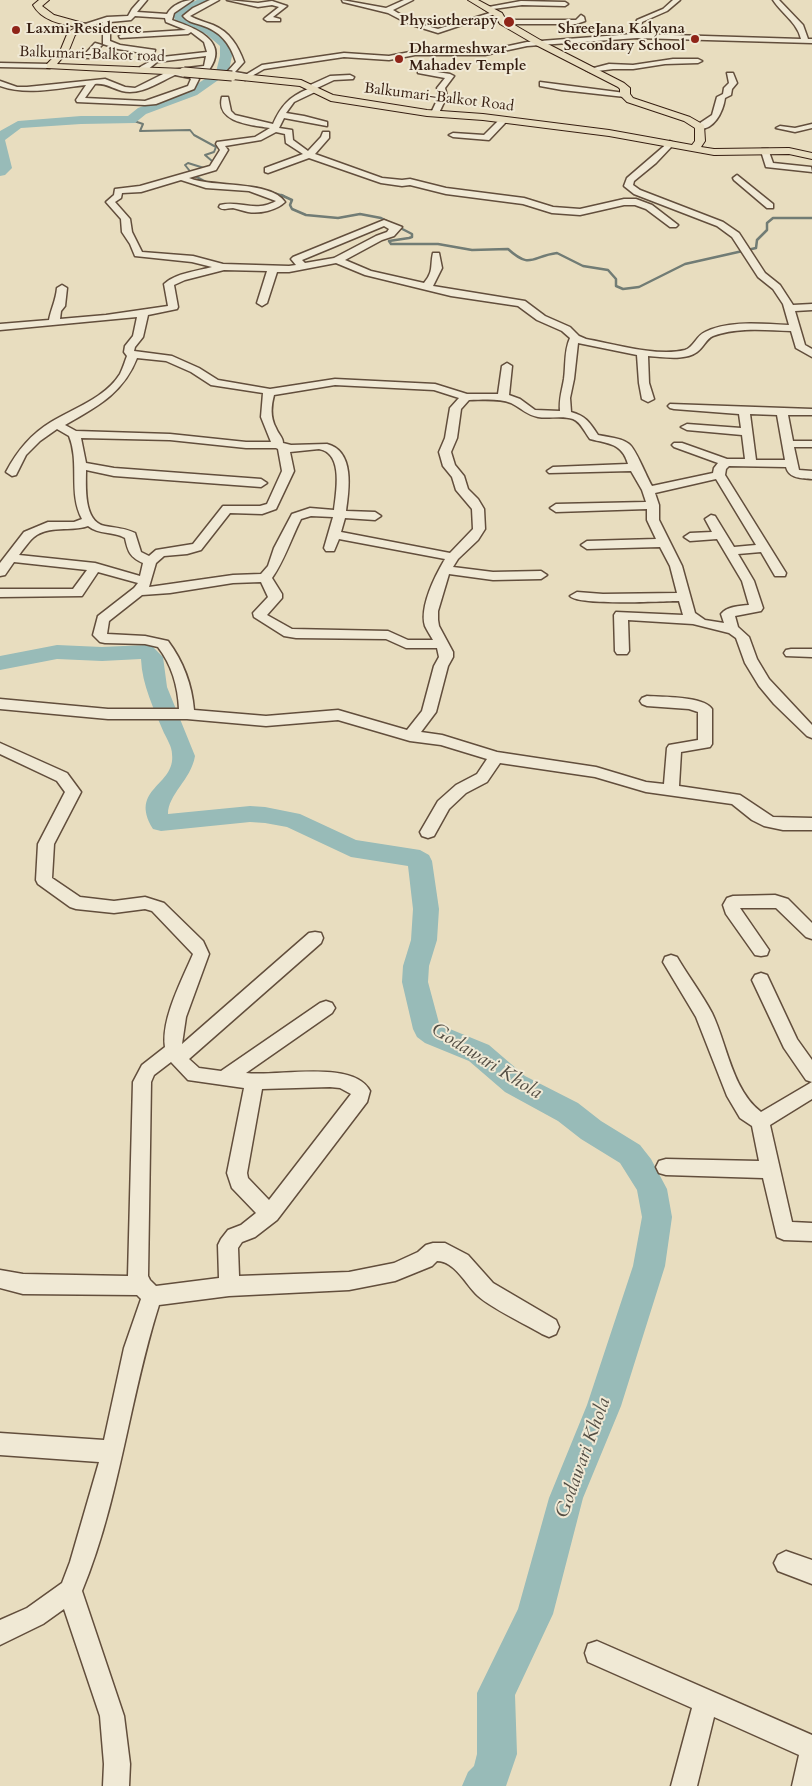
<!DOCTYPE html>
<style>
body{margin:0}
canvas{display:block;background:#e8ddbf}
</style>
<canvas width="812" height="1786"></canvas>
<script>
const c = document.querySelector('canvas').getContext('2d');
c.lineJoin = 'round';
function strokePath(path, color, width, dash) { c.strokeStyle = color; c.lineWidth = width; c.lineCap = dash ? 'butt' : 'round'; c.setLineDash(dash || []); c.stroke(path); }
function fillPath(path, color) { c.fillStyle = color; c.fill(path, 'evenodd'); }
function label(font, color, halo, rows, align = 'center') {
  c.font = font + ' Cardo,serif'; c.lineWidth = 4; c.setLineDash([]); c.textBaseline = 'middle'; c.strokeStyle = halo; c.fillStyle = color; for (const [text, x, y, turn = 0] of rows) {
    c.save(); c.translate(x, y); c.rotate((+turn || 0) * Math.PI / 180); c.textAlign = isNaN(turn) ? turn : align; if (halo) c.strokeText(text, 0, 0); c.fillText(text, 0, 0); c.restore();
  }
}
const streamFar1 = new Path2D(`
 M131,120L143,124L140,131L190,130L194,135L216,147L214,152L205,155L212,161L211,166L204,168L188,163L185,165L193,175L208,183
 M216,184L255,187L284,196`);
const stream = new Path2D(`
 M281,195L292,200L290,205L292,209L306,215L338,218L360,214L381,218L412,234V237L409,238L389,241L391,244H438L472,250L508,249C531,270 532,256 557,253L583,266L608,270L616,279V286L623,289L639,287L685,264L756,248L757,240L767,230V223L773,218H812`);
const river = new Path2D(`
 M197,0H211L187,12L183,16L186,20L214,30L231,45L232,56L229,70L224,76L197,95L146,114L135,123L81,124L21,128L5,140L12,168L5,175L0,176V131L18,121L81,116H128L138,108L189,89L216,72L220,56V46L206,34L178,24L173,16L179,8Z
 M57,645L102,647L146,645L153,647L163,657L167,687L195,756C191,780 168,794 168,814L250,806L265,807L300,814L356,840L420,850L429,855L432,861L439,909L437,940L429,966L428,982L439,1023L445,1027L489,1045L525,1076L578,1103L601,1121L640,1145L651,1159L667,1189L672,1217L665,1266L621,1406L583,1498L553,1614L515,1695L517,1754L506,1786H462L468,1772L474,1766L477,1754V1693L518,1609L549,1498L587,1405L633,1266L642,1217L637,1190L620,1163L581,1139L558,1121L505,1092L469,1061L425,1043L417,1037L413,1029L402,982L403,966L411,940L413,909L408,866L351,857L287,827L265,823L250,822L161,831L153,829C128,788 176,786 172,754C172,747 167,739 164,733C154,709 142,685 141,659L102,661L57,659L0,670V656Z`);
const minor = new Path2D(`
 M140,0H147L137,12L167,14C172,5 184,0 193,0L174,13L172,20C192,27 231,40 209,70L186,73L195,74L199,79L194,89L156,104L145,105L77,102L76,100L86,85C58,88 27,96 0,86V81L17,87H27L105,79L125,87L135,88L171,70L204,66L206,56L157,62L146,71H140V67L149,62L145,58L148,54L118,49L103,44V22L86,27L82,25L107,17L128,16L132,9ZM135,16L165,18L166,22L186,30L123,34L119,36L120,38L188,34L191,32L204,42L207,52L153,58L155,50L120,45L110,41V22L131,20ZM175,75L190,78L191,79L188,86L145,101L85,98L95,84C106,83 111,88 122,91C140,96 159,82 175,75Z
 M210,0H219L190,16C197,20 206,22 213,25C230,32 238,46 244,62L235,72L247,74L262,65L344,53L389,56L415,51H485L527,42L633,34L637,20L663,9L673,0H680L667,11L642,22L640,34L801,39C797,22 782,14 773,0H779L803,25L808,39H812V43L637,38L527,46L485,55H415L389,60L344,57L264,69L245,80L242,77L226,73L236,62C230,43 220,31 201,25C194,23 188,22 183,16L193,8Z
 M227,0L258,3L272,1L287,6L273,17L280,19V21H267L264,19L265,18L279,7L272,5L258,7Z
 M342,0L386,8L404,0H413L393,10L413,22L438,29L493,12L498,13L438,33L409,24L388,13L343,2Z
 M521,1L565,2L568,4L565,6L522,5L486,10L483,8Z
 M581,15L584,17L585,21L576,24H503L499,22L503,20H576Z
 M95,43L102,45L90,58L61,57L57,55L61,53L85,54Z
 M673,59H698L702,61L698,63L665,64L633,69H613L590,72L586,70L609,64L633,65Z
 M0,63L50,64L54,66L50,68L0,67Z
 M418,69L450,74L454,76L445,88L447,96L438,115L431,113L439,96L437,88L445,78L418,73Z
 M727,73H733L737,83L732,89L731,95L725,98C723,112 714,131 697,129V125L712,115L717,97L723,94L724,88L729,83Z
 M350,75L354,77L353,79L334,80L315,89V92L294,102L286,113L304,116L327,122V126L284,118L279,128L292,130L293,140L308,151L321,137L323,132H329V138L315,154L382,178L402,180L410,179L446,188L524,198L553,207L580,209L624,199H636L652,205L678,225L676,227H670L646,209L635,205H624L580,215L552,213L523,204L446,194L410,185L402,186L381,183L309,158L268,173L265,172V168L303,154L286,143L285,134L276,132L261,140L225,146L228,150L216,170L189,178C213,188 270,180 285,202C277,210 260,214 248,212C243,211 238,209 233,208C227,208 223,211 219,207L220,205C241,200 254,213 276,201L249,191L206,188L181,180L141,192L122,193L121,198L115,202L130,219L132,232L142,252L193,256L223,264L289,266L296,265L291,259L293,257L384,220L402,227L394,236L382,240L345,260L371,271L424,283C434,271 430,266 433,253H439L442,268L433,286L525,301L545,316L570,327L579,336L586,339C614,344 657,357 685,350C694,347 696,336 705,332C729,320 762,324 789,325L783,304L773,289L758,277L732,237L717,226L634,194L624,186L627,178L670,141L674,143L673,145L656,163L634,181L633,185L640,190L723,222L739,233L765,273L780,285L793,305L812,304V310L795,311L805,345L812,349V357L796,348L791,331C766,330 737,327 713,336C706,339 704,347 697,352C685,361 662,357 648,356L649,383L654,399L648,402L642,399L639,383L637,355L578,343L574,379L570,398L571,412C586,416 590,423 598,435C607,437 622,438 629,444C636,449 646,476 652,486L713,473L714,468L718,463L674,447L672,445L674,443H682L727,459H745L742,435L687,430L681,427L687,424L741,428L739,414L674,409L670,408L668,406L670,404L812,409V415H788L793,441H812V447H794L799,470L812,471V479C802,478 789,479 786,467L729,466L726,469L725,475L786,573L785,576H775L761,552L738,554L754,581L763,608L761,611L735,616L738,627L749,637L757,659L769,679L812,725V738L807,736L774,704L759,686L745,663L736,638L729,633L693,624L628,620L629,651L627,654H617L615,651L614,615L616,612L683,615L679,601C662,601 579,606 570,596L577,592L603,594L677,593L670,566L660,547L587,549L581,545L587,541L656,539L647,520V509L556,512L550,508L556,504L646,502L642,490L631,471L549,473L547,471L553,467L628,464C622,443 609,444 590,439C585,433 581,422 573,419C562,415 549,419 538,417C527,415 521,408 511,403C499,398 482,400 469,400L461,409L457,438L451,452L455,465L464,476L468,489L478,499L484,509L485,529L478,540L458,559L453,567L493,572L541,571L547,575L541,579L493,580L449,574L438,611V620L439,626L453,652V657L448,666L436,712L421,732L442,735L497,752L596,767L646,782L664,784L667,748L669,745L698,740V712L689,709L647,706L642,704L640,701L642,698L647,696C662,697 704,696 712,709V744L710,747L681,752L679,786L740,795L773,817L812,818V830H783L764,826L752,820L732,804L646,792L595,777L500,763L487,782L466,793L449,809L434,836L428,838L422,836L420,832L438,801L456,785L477,774L487,759L441,745L410,741L338,720L266,726L187,719H108L0,709V699L108,709H179C178,687 172,665 158,647L145,644L105,643L100,642L93,635L98,616L134,588L138,583L98,572L82,596L0,597V589H73L87,570L14,562L5,575L0,576V563L24,532L48,522H74L82,519C68,493 80,463 69,436L57,429L40,441L26,455L16,475L12,476L6,472C17,451 31,434 51,422C74,408 105,398 120,374C123,368 125,361 127,356L124,352L125,346L133,336L137,317L0,330V324L49,320C51,309 56,300 57,288L62,285L67,288L65,306L61,311L60,319L106,315L168,306L164,284C176,273 197,271 212,267L192,262L135,256L130,244L122,232L121,219L106,202L114,195L115,189L140,186L210,166L220,150L216,144L217,142L255,137L270,128C253,125 215,123 222,97H228L231,111L235,115L273,124C281,106 289,97 308,89V86L330,76ZM384,226L389,229L387,232L376,236L334,258L305,263L302,260ZM336,263L365,275L451,296L518,306L537,320L562,331L570,338C564,351 566,365 564,379C562,391 559,398 560,411L535,410L520,399L509,395L512,366L507,363L502,366L498,394H467L435,384L335,379L270,389L218,380L199,368L172,356L134,351L135,347L143,337L148,315L177,309L178,307L174,285L185,280L224,270L267,271L257,303L262,306L267,303L277,272H289ZM137,358L166,361L191,372L211,385L263,393L261,417L271,442H246L170,434L76,431L65,425C96,407 123,394 137,358ZM335,385L434,390L459,398L450,408L445,438L439,452L443,466L452,477L456,490L472,509L473,529L450,553L341,532L345,518L375,520L381,516L375,512L346,511C349,490 355,451 327,444L291,445L283,443C283,437 278,434 276,428C270,417 271,406 274,395ZM750,414L777,415L785,460H756ZM81,438L170,440L246,448H276L278,449L282,471L267,504L260,506H223L193,544L156,550L149,556L141,552L135,533C124,528 117,528 105,526C83,522 86,486 86,470L114,476L261,487L267,483L261,479L114,468L86,463ZM319,449C344,453 336,493 334,510L310,508L292,514L274,548L268,566L261,574L233,575L149,587L156,563L164,556L187,554L201,550L230,513L262,514L276,509L294,471L290,452ZM716,479L756,545L734,547L715,516L711,515L705,519L712,532L690,533L684,537L690,541L717,539L742,581L749,605C739,606 728,606 721,614L724,623L705,620L695,613L682,566L659,520V505L655,493ZM311,516L333,517L324,548L326,551H334L339,539L445,559C436,574 419,607 425,626C427,630 430,635 433,640H408L388,631L292,629L267,615L282,598V594L272,578C284,561 291,539 301,519ZM88,526C99,535 113,531 125,538C128,552 130,557 143,563L140,576L95,563L19,555C22,551 31,539 34,537C49,525 71,532 88,526ZM261,582L268,597L253,613L254,617L284,636L296,638L386,639L406,648H437L439,657L434,666L422,711L407,730L338,710L266,716L194,710C192,685 183,661 168,641L145,636L107,634L109,621L142,595L170,593L233,583Z
 M540,82L625,93L629,95L625,97L562,90L540,86Z
 M500,119L507,121L489,140L453,137L449,135L453,133L484,135Z
 M812,124V128L795,132L776,128L780,126L795,128Z
 M762,149H768L773,163L811,167L812,172L766,167L761,151Z
 M737,175L773,204V208H767L734,180L733,178Z
 M791,649H812V657L786,656L784,653L786,650Z
 M0,743L67,773L81,792L54,844L52,878L80,897L114,901L145,897L164,903L203,941L209,954L186,1017L182,1044L309,933L315,932L321,933L323,938L321,943L189,1059L199,1068L221,1071L320,1003L326,1001L332,1003L335,1008L332,1013L246,1073C276,1077 354,1059 370,1091L367,1102L277,1220L255,1237L242,1242L238,1248L239,1276L349,1272L394,1263L418,1252L426,1245L433,1243H445L468,1255L493,1283L556,1320L559,1327L556,1334L549,1337L542,1334C525,1324 491,1308 478,1296C466,1285 455,1261 437,1261L432,1266L395,1281L349,1290L229,1296L159,1305C129,1399 120,1499 82,1591L124,1716L130,1764L129,1786H103L104,1764L100,1716L64,1609L43,1624L0,1645V1620L27,1608L62,1583L70,1562L99,1462L0,1455V1433L104,1440L124,1348L141,1299L137,1295L23,1294L0,1288V1270L23,1274L128,1276L133,1082L142,1065L165,1047C161,1019 182,980 193,954L152,911L145,909L114,913L76,909L70,907L38,884L36,880L38,844L65,792L57,781L0,754ZM171,1062L188,1080L244,1088L227,1173L232,1188L256,1213L241,1225L228,1230L221,1239L218,1245L219,1278L156,1286L150,1280L148,1276L151,1082L154,1075ZM330,1087L340,1088L351,1094L269,1200L248,1178L247,1173L262,1089Z
 M775,895L788,899L812,923V939L806,937L776,908H740L769,950L767,955L761,956L755,955L726,914L723,905L727,898L733,896Z
 M671,955L677,957C688,976 702,994 712,1013C727,1044 732,1090 761,1112L812,1082L806,1080L784,1048L752,980L755,975L761,973L767,975L797,1039L812,1060V1099L770,1125L792,1222L812,1223V1241L784,1240L777,1237L763,1178L666,1175L659,1173L656,1167L659,1161L666,1159L759,1161L752,1126L740,1118L727,1096L696,1017L663,962L665,957Z
 M786,1551L812,1560V1584L778,1571L774,1563L778,1555Z
 M597,1641L812,1735V1786H792L799,1755L714,1717L697,1786H671L692,1708L588,1662L585,1653L588,1644Z`);
const major = new Path2D(`
 M39,0H49L42,6L54,15L90,25L75,35L69,50L57,64L184,69L189,72L184,75L47,68V64L61,49L68,32L77,27C61,24 42,21 33,5Z
 M468,0H478L502,13L506,20L542,41L624,83L630,88V94L633,98L690,117L704,125L705,141L701,147L714,149L789,148L812,153V159L789,154L714,155L609,136L483,120L427,116L331,101L300,86L232,79L227,76L232,73L301,80L333,95L427,110L483,114L609,130L692,145L695,141V128L684,121L627,102L620,95V89L618,87L536,45L500,24L496,17Z`);
const majorBridge = new Path2D(`
 M184,72L232,76`);
const markers = [
 [509,22,6,"#8f2418"],
 [16,30,5,"#8f2418"],
 [695,39,5,"#8f2418"],
 [399,59,5,"#8f2418"]
];
const farPoinames = [
 ["Physiotherapy",498,22],
 ["Laxmi Residence",26,30,"left"],
 ["ShreeJana Kalyana",685,30],
 ["Secondary School",685,47],
 ["Dharmeshwar",409,50,"left"],
 ["Mahadev Temple",409,67,"left"]
];
const farStreetnames = [
 ["Balkumari-Balkot road",92,55,2],
 ["Balkumari-Balkot Road",439,98,7]
];
const waterNames = [
 ["Godawari Khola",486,1062,32],
 ["Godawari Khola",584,1458,-70]
];
strokePath(streamFar1, '#717c75', 2);
strokePath(stream, '#717c75', 2.5);
fillPath(river, '#98bbb8');
strokePath(minor, '#624e3c', 3);
strokePath(major, '#361e11', 2);
fillPath(minor, '#f0e9d5');
fillPath(major, '#e8ddbf');
strokePath(majorBridge, '#361e11', 11, []);
strokePath(majorBridge, '#e8ddbf', 9);
for (const [x, y, r, color] of markers) { const dot = new Path2D(); dot.arc(x, y, r, 0, 2 * Math.PI); c.fillStyle = color; c.fill(dot); strokePath(dot, '#f0e9d5', 2); }
label('bold 15px', '#361e11', '#f0e9d5', farPoinames, 'right');
label('15px', '#361e11', '#f0e9d5', farStreetnames);
label('italic 19px', '#534d43', '#f0e9d5', waterNames);
</script>
